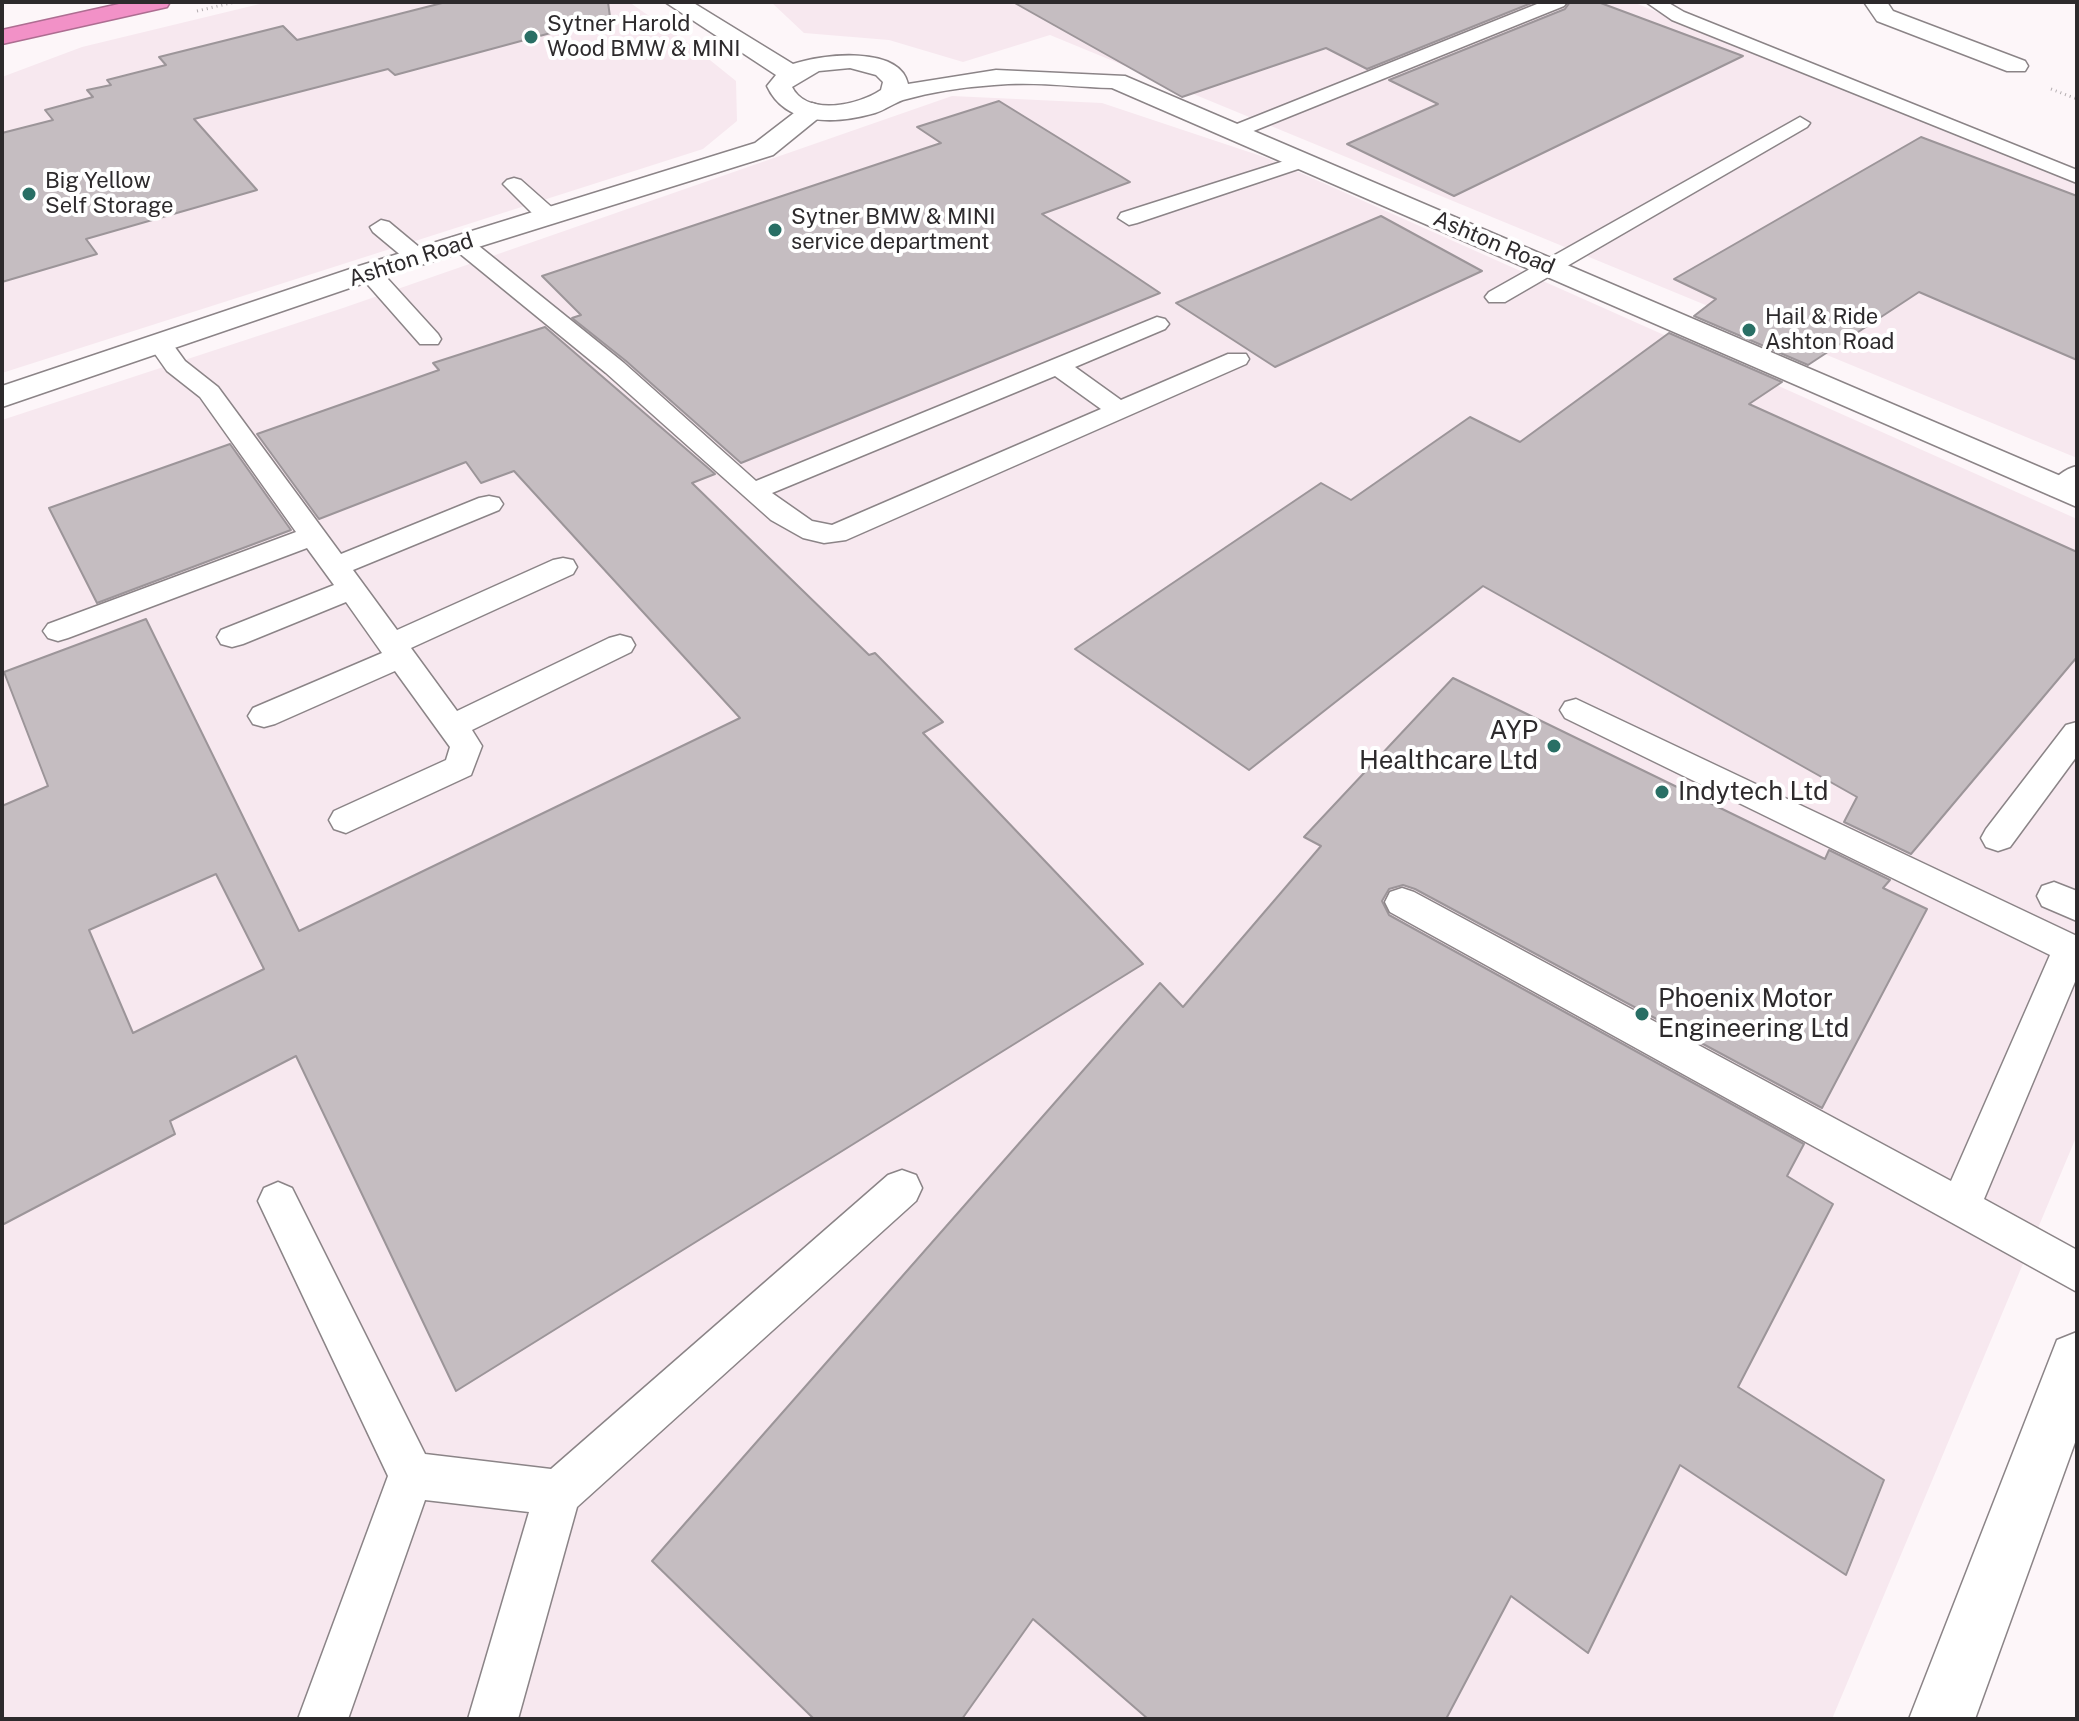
<!DOCTYPE html>
<style>
body{margin:0}
#map{position:relative;width:2079px;height:1721px;overflow:hidden;background:#fdf6f9;font-family:"Public Sans",sans-serif}
canvas{display:block}
.frame{position:absolute;inset:0;border:4px solid #2d2a2c;pointer-events:none}
</style>
<div id="map">
<canvas width="2079" height="1721"></canvas>
<div class="frame"></div>
</div>
<script>
const c = document.querySelector('canvas').getContext('2d');
c.lineJoin = 'round';
function fillPath(path, color) { c.fillStyle = color; c.fill(path, 'evenodd'); }
function strokePath(path, color, width, dash) { c.strokeStyle = color; c.lineWidth = width; c.lineCap = dash ? 'butt' : 'round'; c.setLineDash(dash || []); c.stroke(path); }
function label(font, color, halo, rows, align = 'center') {
  c.font = font + ' "Public Sans",sans-serif'; c.lineWidth = 8; c.setLineDash([]); c.textBaseline = 'middle'; c.strokeStyle = halo; c.fillStyle = color; for (const [text, x, y, turn = 0] of rows) {
    c.save(); c.translate(x, y); c.rotate((+turn || 0) * Math.PI / 180); c.textAlign = isNaN(turn) ? turn : align; if (halo) c.strokeText(text, 0, 0); c.fillText(text, 0, 0); c.restore();
  }
}
const built = new Path2D(`
 M268,2H629L695,48L736,81L737,121L703,149L2,373V77L82,47Z
 M771,2H1633L2077,184V458L1050,35L963,62L889,40L804,33Z
 M952,96L1102,103L1267,158L2077,519V1135L1832,1719H2V420L343,308Z`);
const building = new Path2D(`
 M446,2H608L610,17L395,75L388,69L194,119L257,190L86,239L97,254L2,282V133L53,120L45,110L93,97L87,90L111,85L107,80L166,65L159,57L283,26L297,40Z
 M1013,2H1534L1367,69L1326,48L1182,97Z
 M1570,2H1598L1743,56L1454,196L1347,144L1438,104L1389,80L1565,9Z
 M999,101L1130,182L1042,214L1160,293L741,463L626,361L572,318L581,315L542,276L941,143L917,127Z
 M1921,137L2077,196V360L1919,292L1808,365L1694,316L1716,299L1674,279Z
 M1381,216L1482,271L1275,367L1176,303Z
 M545,327L715,474L692,483L869,655L875,653L943,722L923,733L1143,964L456,1391L296,1056L170,1121L175,1134L2,1225V806L48,786L4,672L146,619L299,931L740,718L514,471L481,483L466,462L319,519L257,434L439,370L433,363ZM216,874L264,969L133,1033L89,930Z
 M1669,333L1782,382L1749,404L2077,552V657L1911,854L1844,822L1857,797L1483,586L1249,770L1075,649L1321,483L1351,500L1470,417L1520,442Z
 M230,444L291,530L97,603L49,508Z
 M1453,678L1825,859L1829,850L1890,880L1883,888L1927,909L1822,1108L1415,889L1403,885L1389,889L1382,901L1389,915L1804,1144L1787,1176L1833,1204L1738,1387L1884,1480L1846,1575L1680,1465L1588,1653L1511,1596L1446,1719H1148L1033,1619L962,1719H814L652,1561L1160,983L1183,1007L1321,846L1304,837Z`);
const path = new Path2D(`
 M197,11L235,2
 M2051,89L2077,99`);
const lane = new Path2D(`
 M1542,2H1567L1564,6L1241,136H1227L1224,132L1227,128Z
 M1646,2H1667L1684,12L2077,170V183L1672,20Z
 M1800,117L1810,123L1807,127L1505,302H1489L1485,297L1489,292Z
 M1303,155L1313,161L1310,165L1137,223L1129,225L1118,218L1121,213Z
 M514,178L521,180L556,211L559,216L556,221H540L503,184L507,180Z
 M381,220L389,222L425,252L428,257L425,262H409L373,232L370,227Z
 M461,236L469,238L624,363L756,481L1157,317L1165,319L1169,324L1165,329L1075,367L1121,400L1228,354H1246L1249,359L1246,364L846,540L824,543L803,538L771,520L606,373L453,248L450,243L453,238ZM1055,376L1101,409L832,525L812,521L772,493Z
 M369,265L377,267L438,334L441,339L438,344H420L361,277L358,272L361,267Z
 M160,337L169,339L185,361L218,387L341,554L479,498L489,496L499,498L503,504L499,510L353,570L397,630L553,560L563,558L573,560L577,567L573,574L411,648L457,711L609,638L620,635L631,638L635,645L631,652L472,730L482,746L471,775L346,833L334,829L329,820L334,811L446,760L450,747L395,671L275,724L264,727L253,724L248,716L253,708L382,653L346,602L243,644L232,647L221,644L217,637L221,630L334,585L307,548L68,638L58,641L48,638L43,631L48,624L296,532L200,397L167,371L148,344L151,339Z
 M2077,466V488L2060,497L2050,495L2047,489C2054,478 2064,469 2077,466Z
 M1576,699L2077,936V977L1984,1199L2077,1250V1292L1390,912L1385,902L1390,892L1402,888L1414,892L1951,1181L2050,955L1565,718L1560,710L1565,702Z
 M2077,722V756L2010,847L1998,851L1986,847L1981,838L1986,829L2066,725Z
 M2054,882L2077,891V921L2042,906L2037,896L2042,886Z
 M902,1170L916,1175L922,1188L916,1201L577,1507L518,1719H468L529,1512L425,1500L348,1719H298L388,1476L258,1201L264,1188L278,1182L292,1188L425,1454L551,1469L888,1175Z`);
const street = new Path2D(`
 M1864,2H1887L1893,11L2025,61L2028,66L2025,71H2007L1877,21Z
 M812,103L821,106L825,111L821,116L773,155L379,278L2,407V386L359,266L755,143L803,106Z`);
const secondary = new Path2D(`
 M665,2H692L793,64C821,54 900,45 908,84L996,70L1125,76L2077,483V507L1112,88C1074,87 1033,81 994,85C965,87 931,92 903,100C894,103 885,110 875,113C837,124 786,127 767,86L776,75ZM850,68L876,75L883,82L881,90C859,105 807,117 792,87L819,71Z
 M2077,1332V1437L1975,1719H1909L2057,1340Z`);
const highway = new Path2D(`
 M128,2H170L167,7L2,44V30Z`);
const markers = [
 [531,37,8,"#296f65"],
 [29,194,8,"#296f65"],
 [775,230,8,"#296f65"],
 [1749,330,8,"#296f65"],
 [1554,746,8,"#296f65"],
 [1662,792,8,"#296f65"],
 [1642,1014,8,"#296f65"]
];
const farPoinames = [
 ["Sytner Harold",547,24],
 ["Wood BMW & MINI",547,49],
 ["Big Yellow",45,181],
 ["Self Storage",45,206],
 ["Sytner BMW & MINI",791,217],
 ["service department",791,242],
 ["Hail & Ride",1765,317],
 ["Ashton Road",1765,342]
];
const farStreetnames = [
 ["Ashton Road",1494,243,23],
 ["Ashton Road",411,260,-18]
];
const poiNames = [
 ["AYP",1538,731,"right"],
 ["Healthcare Ltd",1538,761,"right"],
 ["Indytech Ltd",1678,792],
 ["Phoenix Motor",1658,999],
 ["Engineering Ltd",1658,1029]
];
fillPath(built, '#f7e8ef');
fillPath(building, '#c5bdc1');
strokePath(building, '#9c9599', 2);
strokePath(lane, '#8b8487', 3);
strokePath(street, '#8b8487', 3);
strokePath(secondary, '#8b8487', 3);
strokePath(highway, '#ad6d91', 3);
strokePath(path, '#b3adb0', 3, [1, 4]);
fillPath(lane, '#fff');
fillPath(street, '#fff');
fillPath(secondary, '#fff');
fillPath(highway, '#f291c7');
for (const [x, y, r, color] of markers) { const dot = new Path2D(); dot.arc(x, y, r, 0, 2 * Math.PI); c.fillStyle = color; c.fill(dot); strokePath(dot, '#fff', 3); }
label('22px', '#2d2a2c', '#fff', farPoinames, 'left');
label('22px', '#2d2a2c', '#fff', farStreetnames);
label('26px', '#2d2a2c', '#fff', poiNames, 'left');
</script>
